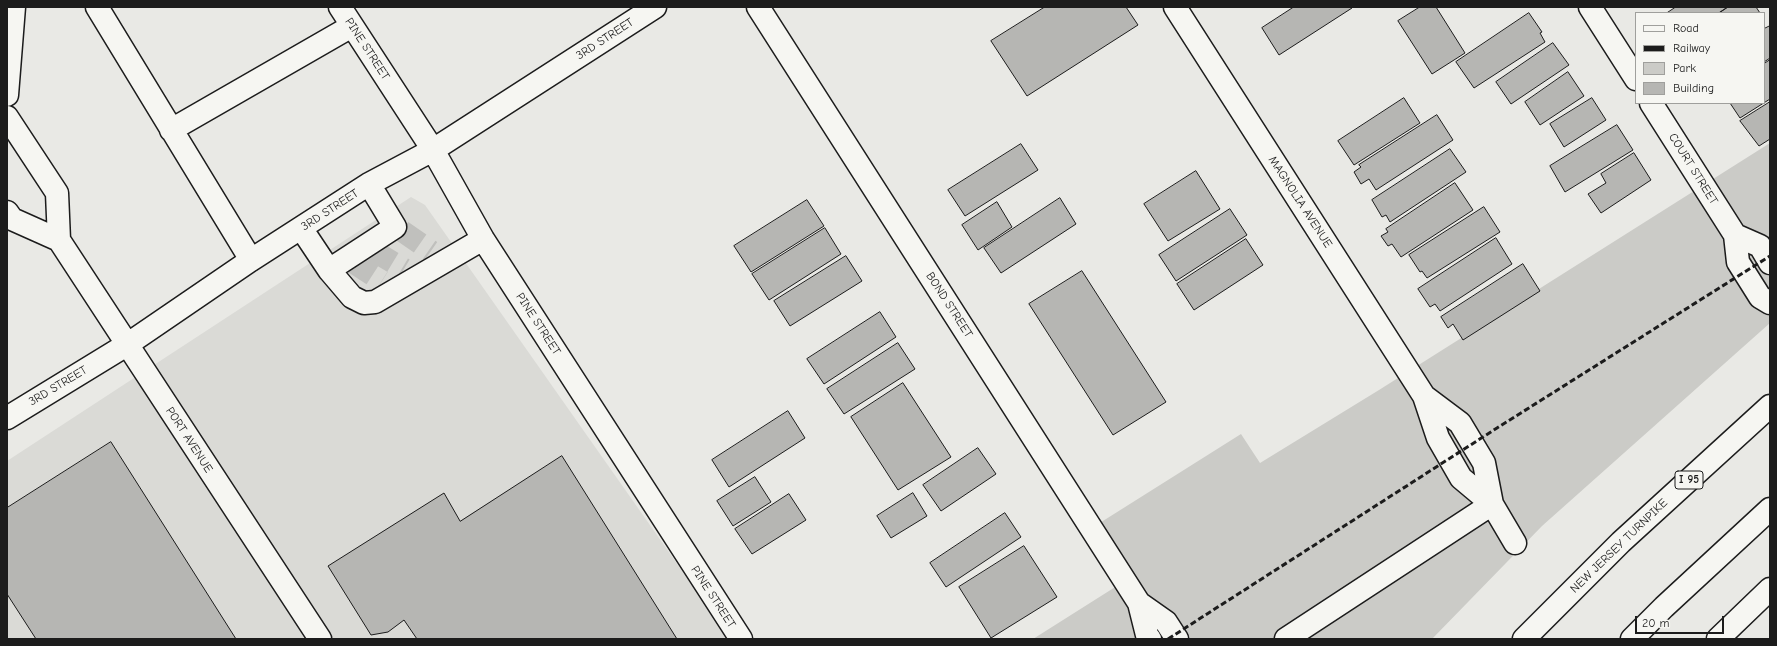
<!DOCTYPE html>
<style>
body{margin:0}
#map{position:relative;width:1777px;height:646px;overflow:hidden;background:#e9e9e5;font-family:"Comic Neue",sans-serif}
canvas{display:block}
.frame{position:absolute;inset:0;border:8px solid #1c1c1c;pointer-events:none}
.legend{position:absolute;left:1635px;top:12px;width:130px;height:92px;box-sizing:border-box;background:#f6f6f2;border:1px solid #9f9f9c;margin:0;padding:5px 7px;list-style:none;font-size:12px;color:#1c1c1c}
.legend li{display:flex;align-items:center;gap:8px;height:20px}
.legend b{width:20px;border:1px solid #9f9f9c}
.scale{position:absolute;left:1635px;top:616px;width:89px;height:18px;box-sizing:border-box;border:2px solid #1c1c1c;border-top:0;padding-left:5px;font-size:12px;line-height:14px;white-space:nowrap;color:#1c1c1c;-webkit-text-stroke:3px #f6f6f2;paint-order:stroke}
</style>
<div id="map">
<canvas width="1777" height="646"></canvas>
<div class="frame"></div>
<ul class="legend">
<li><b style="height:5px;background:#f6f6f2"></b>Road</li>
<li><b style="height:5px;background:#1c1c1c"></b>Railway</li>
<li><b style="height:11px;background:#cbcbc7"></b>Park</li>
<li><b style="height:11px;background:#b6b6b3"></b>Building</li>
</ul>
<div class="scale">20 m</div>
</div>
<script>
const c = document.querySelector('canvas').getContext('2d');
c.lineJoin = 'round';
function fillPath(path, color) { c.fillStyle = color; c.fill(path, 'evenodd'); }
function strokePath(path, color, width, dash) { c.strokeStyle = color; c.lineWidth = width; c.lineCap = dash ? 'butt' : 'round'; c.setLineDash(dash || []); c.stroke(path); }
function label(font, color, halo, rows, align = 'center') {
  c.font = font + ' "Comic Neue",sans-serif'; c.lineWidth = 3; c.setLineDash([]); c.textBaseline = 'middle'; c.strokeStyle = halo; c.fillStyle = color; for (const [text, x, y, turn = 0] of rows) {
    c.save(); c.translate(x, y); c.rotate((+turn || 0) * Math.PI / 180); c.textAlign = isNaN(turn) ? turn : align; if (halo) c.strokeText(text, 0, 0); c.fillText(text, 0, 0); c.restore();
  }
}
const built = new Path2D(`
 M411,197L425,205L730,639H8L7,461Z`);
const green = new Path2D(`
 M1770,143V323L1542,526L1432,639H1033L1120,584L1087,531L1241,434L1260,463L1379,390Z`);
const building = new Path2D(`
 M1045,7H1126L1138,25L1027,96L991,41Z
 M1294,7H1351L1352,8L1279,55L1262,28Z
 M1420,7H1436L1465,53L1432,74L1398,21Z
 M1676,7H1728L1719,13H1667Z
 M1728,7H1756L1760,13H1719Z
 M1529,13L1542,32L1540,33L1545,42L1474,88L1456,62Z
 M1770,26V58L1764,62V29Z
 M1553,43L1569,65L1511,104L1496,82Z
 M1770,60V99L1740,118L1730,103H1764V64Z
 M1568,72L1584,96L1540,125L1525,102Z
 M1404,98L1420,123L1354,165L1338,141Z
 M1592,98L1606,120L1564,147L1550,124Z
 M1770,102V139L1759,146L1740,121Z
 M1437,115L1453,140L1376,190L1369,179L1361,184L1354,172L1361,167L1359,165Z
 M1617,125L1633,150L1565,192L1550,166Z
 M1021,144L1038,170L965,216L948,190Z
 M1450,149L1466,172L1390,222L1386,215L1382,217L1372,200Z
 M1634,153L1651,180L1601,213L1588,194L1606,183L1601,174Z
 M1196,171L1220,209L1168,241L1144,204Z
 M1455,183L1473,210L1401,257L1392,244L1388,246L1381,236L1388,232L1386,229Z
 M1060,198L1076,224L1001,273L984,248Z
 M807,200L824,226L751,272L734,246Z
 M997,202L1012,227L978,250L962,225Z
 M1484,207L1500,232L1427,278L1422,271L1420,272L1409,255Z
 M1230,209L1247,235L1176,281L1159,255Z
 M825,228L841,254L769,300L752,274Z
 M1496,238L1512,264L1440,311L1435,304L1430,307L1418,289Z
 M1246,239L1263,265L1194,310L1177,284Z
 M846,256L862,281L790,326L774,301Z
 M1523,264L1540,291L1463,340L1453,324L1448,328L1441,317Z
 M1082,271L1166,402L1113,435L1029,304Z
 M880,312L896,337L824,384L807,359Z
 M898,343L915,369L844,414L827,389Z
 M903,383L951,457L898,490L851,417Z
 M788,411L805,438L729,487L712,460Z
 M111,442L236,639H36L7,594V508Z
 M978,448L996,474L941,511L923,485Z
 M562,456L677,639H417L404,620L388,632L371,635L328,566L444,493L460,521Z
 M755,477L771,502L733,526L717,501Z
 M913,493L927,516L891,538L877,516Z
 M789,494L806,520L752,554L735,529Z
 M1005,513L1021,537L946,587L930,563Z
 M1024,546L1057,597L991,638L959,587Z`);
const minorTunnel = new Path2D(`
 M402,231L431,251
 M374,251L404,269
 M354,263L382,281`);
const minor = new Path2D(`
 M97,7L251,260
 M340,7L433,150L483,239L741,639
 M758,7L1139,603L1147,635L1150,639
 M1175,7L1424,396L1438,438L1461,478L1492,504
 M1590,7L1636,79
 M7,95L14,7
 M1651,103L1735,235L1738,262L1760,297L1770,303
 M7,117L57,193L59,240L320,639
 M171,130L352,26
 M7,212L12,219L59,240
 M301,228L329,270L395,227L369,184
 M1735,235L1760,246L1770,263
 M329,270L352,297L364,303L375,302L483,239
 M1424,396L1460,423L1484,463L1492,504L1515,543
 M7,418L128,344L251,260L369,184L433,150L655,7
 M1139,603L1166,622L1177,639
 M1286,639L1492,504`);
const highway = new Path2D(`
 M1524,639L1621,542L1770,406
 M1632,639L1664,607L1770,509
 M1718,639L1770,589`);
const rail = new Path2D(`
 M1168,639L1497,428L1770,256`);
const shields = [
 [1689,480,28]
];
const shieldNames = [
 ["I 95",1689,480]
];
const streetNames = [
 ["3RD STREET",605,39,-33],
 ["PINE STREET",367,49,57],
 ["COURT STREET",1693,169,58],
 ["MAGNOLIA AVENUE",1300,202,57],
 ["3RD STREET",330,210,-33],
 ["BOND STREET",949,305,57],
 ["PINE STREET",538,324,57],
 ["3RD STREET",58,386,-31],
 ["PORT AVENUE",189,440,57],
 ["NEW JERSEY TURNPIKE",1619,546,-44],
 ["PINE STREET",713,597,57]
];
fillPath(built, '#dadad6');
fillPath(green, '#cbcbc7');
fillPath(building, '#b6b6b3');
strokePath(building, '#1c1c1c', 1);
strokePath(minorTunnel, '#c0c0bd', 22, [22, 11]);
strokePath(minor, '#1c1c1c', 25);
strokePath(highway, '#1c1c1c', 25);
strokePath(minor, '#f6f6f2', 22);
strokePath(highway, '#f6f6f2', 22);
strokePath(rail, '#1c1c1c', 3, [6, 3]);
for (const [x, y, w] of shields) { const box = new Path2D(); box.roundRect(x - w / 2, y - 9, w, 18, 3); c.fillStyle = '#f6f6f2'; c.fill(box); strokePath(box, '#1c1c1c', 1); }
label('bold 11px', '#1c1c1c', null, shieldNames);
label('12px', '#1c1c1c', '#f6f6f2', streetNames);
</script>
